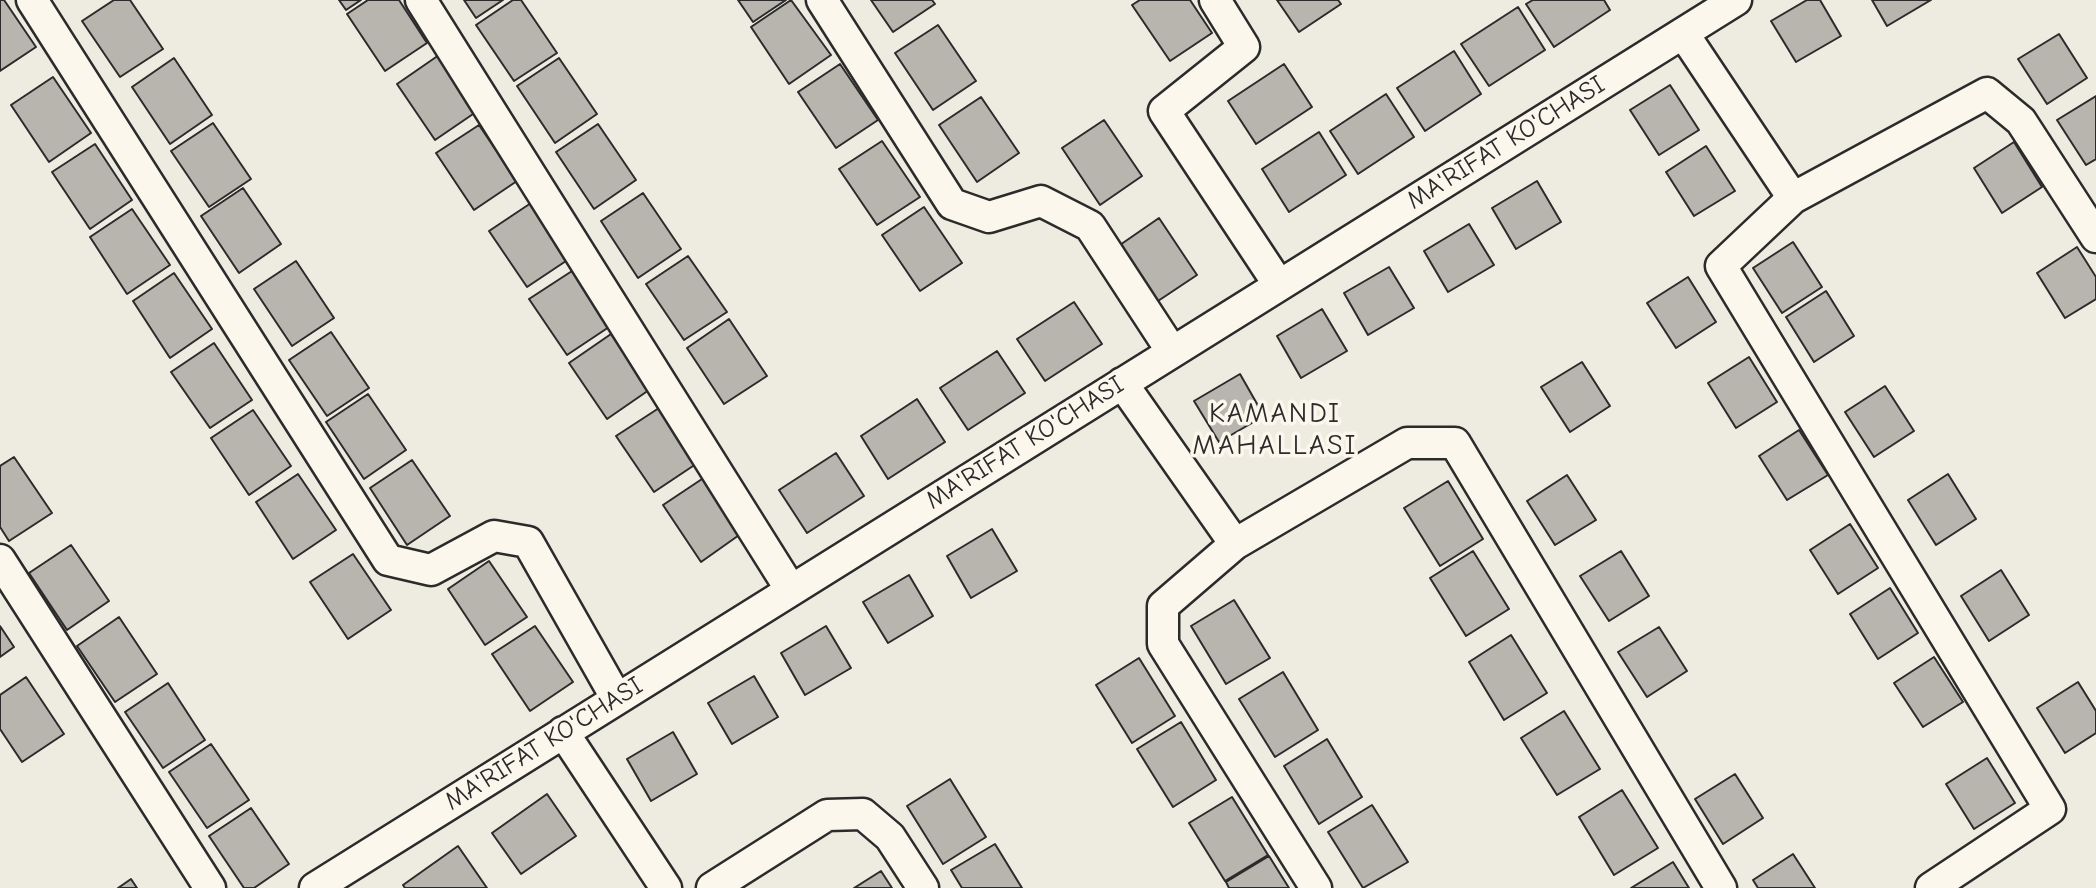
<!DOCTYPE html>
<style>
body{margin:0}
canvas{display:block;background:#eeebe0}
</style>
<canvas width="2096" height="888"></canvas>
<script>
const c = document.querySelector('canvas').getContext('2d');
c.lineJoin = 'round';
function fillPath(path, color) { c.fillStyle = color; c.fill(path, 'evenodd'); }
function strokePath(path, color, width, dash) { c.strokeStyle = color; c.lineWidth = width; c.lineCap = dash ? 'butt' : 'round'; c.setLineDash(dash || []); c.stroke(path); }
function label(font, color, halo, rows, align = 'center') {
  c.font = font + ' "Comic Neue",sans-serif'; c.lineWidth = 7; c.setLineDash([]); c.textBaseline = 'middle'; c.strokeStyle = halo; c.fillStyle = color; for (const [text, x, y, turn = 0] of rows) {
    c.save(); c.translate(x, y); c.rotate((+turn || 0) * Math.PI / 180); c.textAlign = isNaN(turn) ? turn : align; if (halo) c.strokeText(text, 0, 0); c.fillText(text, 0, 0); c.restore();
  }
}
const building = new Path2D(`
 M0,0H4L36,47L0,71Z
 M114,0H130L163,49L120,77L82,21Z
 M339,0H361L346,10Z
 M368,0H399L427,43L385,71L347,14Z
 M464,0H503L476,18Z
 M513,0H521L557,53L514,81L476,25Z
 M738,0H786L753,22Z
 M791,0L831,55L789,84L751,27Z
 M871,0H932L935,4L893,32Z
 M1140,0H1190L1212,33L1170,61L1132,5Z
 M1277,0H1338L1341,4L1299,32Z
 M1533,0H1604L1610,10L1554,47L1526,4Z
 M1807,0H1820L1841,36L1796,62L1771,21Z
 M1872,0H1931L1887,26Z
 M1518,7L1545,50L1489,86L1461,44Z
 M938,25L976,81L933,110L895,53Z
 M2059,34L2087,78L2047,104L2018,59Z
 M1454,51L1481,94L1425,131L1397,88Z
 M439,55L476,112L435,140L397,84Z
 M174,58L212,115L170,144L132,87Z
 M559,58L597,114L555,143L517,86Z
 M840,64L878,120L836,148L798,92Z
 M1284,64L1312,107L1256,144L1228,101Z
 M53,77L91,133L49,162L11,105Z
 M1670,85L1699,130L1659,155L1630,110Z
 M1386,94L1414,137L1358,174L1330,131Z
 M2096,96V159L2086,165L2057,120Z
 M981,97L1019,153L977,182L939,125Z
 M1104,120L1142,176L1100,205L1062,148Z
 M213,123L251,179L209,207L171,151Z
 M598,124L636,180L594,209L556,152Z
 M479,125L517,181L474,210L436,153Z
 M1319,132L1346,175L1289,212L1262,169Z
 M882,141L920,197L877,225L839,169Z
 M2014,142L2042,187L2002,213L1974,168Z
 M95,144L132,200L90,229L52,172Z
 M1706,146L1735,191L1694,216L1666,172Z
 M1537,181L1561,222L1516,249L1492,208Z
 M243,188L281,244L239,273L201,216Z
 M643,193L681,249L638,278L601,221Z
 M531,203L569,259L527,287L489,231Z
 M924,207L962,263L920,291L882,235Z
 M132,209L170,265L127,294L90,237Z
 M1159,218L1197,275L1155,303L1117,247Z
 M1469,224L1494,265L1448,292L1424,251Z
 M1793,242L1822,287L1782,313L1753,268Z
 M2077,247L2096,277V299L2065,318L2037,273Z
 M688,256L727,312L684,340L646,284Z
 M296,261L334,318L292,346L254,289Z
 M1389,267L1414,308L1368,335L1344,293Z
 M572,271L609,327L567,355L529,299Z
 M174,273L212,329L170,358L133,301Z
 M1688,277L1716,322L1676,348L1647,303Z
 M1826,291L1854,336L1814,362L1786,317Z
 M1074,302L1102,344L1045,381L1017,339Z
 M1322,309L1347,351L1301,378L1277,336Z
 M729,319L767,376L724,404L687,348Z
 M331,332L369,388L327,416L289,360Z
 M611,334L649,390L607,419L569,363Z
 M214,343L252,400L210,428L171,372Z
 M997,351L1025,393L968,430L940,388Z
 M1749,357L1777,402L1736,428L1708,383Z
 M1582,362L1610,406L1570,432L1541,387Z
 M1240,374L1264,416L1219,442L1194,401Z
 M1885,386L1914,431L1874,457L1845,412Z
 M368,394L406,450L364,479L326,422Z
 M917,399L945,442L888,479L861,436Z
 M659,408L696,464L654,492L616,436Z
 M253,410L291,466L249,495L211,438Z
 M1799,430L1828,475L1787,500L1759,456Z
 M836,453L864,496L807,533L779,490Z
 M14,457L52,513L9,541L0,527V466Z
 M412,460L450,516L407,545L370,488Z
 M298,474L336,530L293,559L256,502Z
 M1948,474L1976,519L1936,545L1908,500Z
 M1567,475L1596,520L1555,545L1527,501Z
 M705,477L742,533L701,562L663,505Z
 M1448,481L1483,539L1440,566L1404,508Z
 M1850,524L1878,568L1838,594L1810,550Z
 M992,529L1017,571L971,598L947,556Z
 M71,545L109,601L67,630L29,573Z
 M1473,551L1509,609L1466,636L1430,578Z
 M1621,551L1649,596L1609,621L1580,576Z
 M353,554L391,610L348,639L310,582Z
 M489,561L527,617L485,645L448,589Z
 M2001,570L2029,615L1989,641L1961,596Z
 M909,575L933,616L888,643L863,602Z
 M1890,588L1918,633L1878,659L1850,614Z
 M1234,600L1270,658L1226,684L1191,626Z
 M119,617L157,674L115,702L77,646Z
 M0,626L14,647L0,657Z
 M535,626L573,682L530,711L492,654Z
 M826,626L851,668L805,695L781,653Z
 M1659,627L1687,671L1647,697L1618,652Z
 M1511,635L1547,693L1504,720L1469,662Z
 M1934,657L1963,702L1923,727L1894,683Z
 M1139,658L1175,716L1132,743L1096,685Z
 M1283,672L1318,730L1275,757L1239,699Z
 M754,676L778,717L732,744L708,703Z
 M26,677L64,734L22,762L0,729V695Z
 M2078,682L2096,711V733L2065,753L2037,708Z
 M168,683L205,740L163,768L125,712Z
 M1564,711L1600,769L1557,795L1521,738Z
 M1181,722L1216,780L1173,807L1137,749Z
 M673,732L697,774L651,801L627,759Z
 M1327,739L1362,797L1319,824L1284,766Z
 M211,744L249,800L207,828L169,772Z
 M1987,758L2015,803L1974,829L1946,784Z
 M1735,774L1763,818L1723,844L1695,799Z
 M950,779L986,837L943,864L907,806Z
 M1622,790L1658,848L1614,875L1579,817Z
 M547,794L576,836L521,874L492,833Z
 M1232,797L1268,855L1225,881L1189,823Z
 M1372,805L1408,862L1363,888L1328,832Z
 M251,808L289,864L254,888H244L209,836Z
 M995,844L1022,888H962L951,870Z
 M458,846L487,888H405L403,885Z
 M1793,854L1815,888H1758L1753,880Z
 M1269,856L1289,888H1229L1226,882Z
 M1673,862L1689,888H1631Z
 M881,871L892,888H854Z
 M131,879L137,888H118Z`);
const minor = new Path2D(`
 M32,0L388,560L431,570L494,536L528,542L617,699
 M421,0L791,590
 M822,0L952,204L989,217L1041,201L1090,226L1171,350
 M1215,0L1244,47L1164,111L1279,285
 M1683,33L1793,198
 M1122,383L1235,544
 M0,560L210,888
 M563,732L666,888
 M315,888L1736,0
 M712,888L827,815L863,814L890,837L923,888
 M1316,888L1163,644V606L1235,544L1407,443H1455L1721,888
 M1931,888L2050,809L1721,266L1793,198L1987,93L2021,121L2096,237`);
const streetNames = [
 ["MA'RIFAT KO'CHASI",1506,143,-32],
 ["MA'RIFAT KO'CHASI",1025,443,-32],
 ["MA'RIFAT KO'CHASI",544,744,-32]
];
const neighbourhoodNames = [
 ["KAMANDI",1275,414],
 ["MAHALLASI",1275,446]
];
fillPath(building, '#b8b5ae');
strokePath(building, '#2b2b2b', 2);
strokePath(minor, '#2b2b2b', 35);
strokePath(minor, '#fbf7ec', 30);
label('26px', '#2b2b2b', '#fbf7ec', streetNames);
c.letterSpacing = '2px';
label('28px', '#2b2b2b', '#fbf7ec', neighbourhoodNames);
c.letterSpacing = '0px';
</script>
